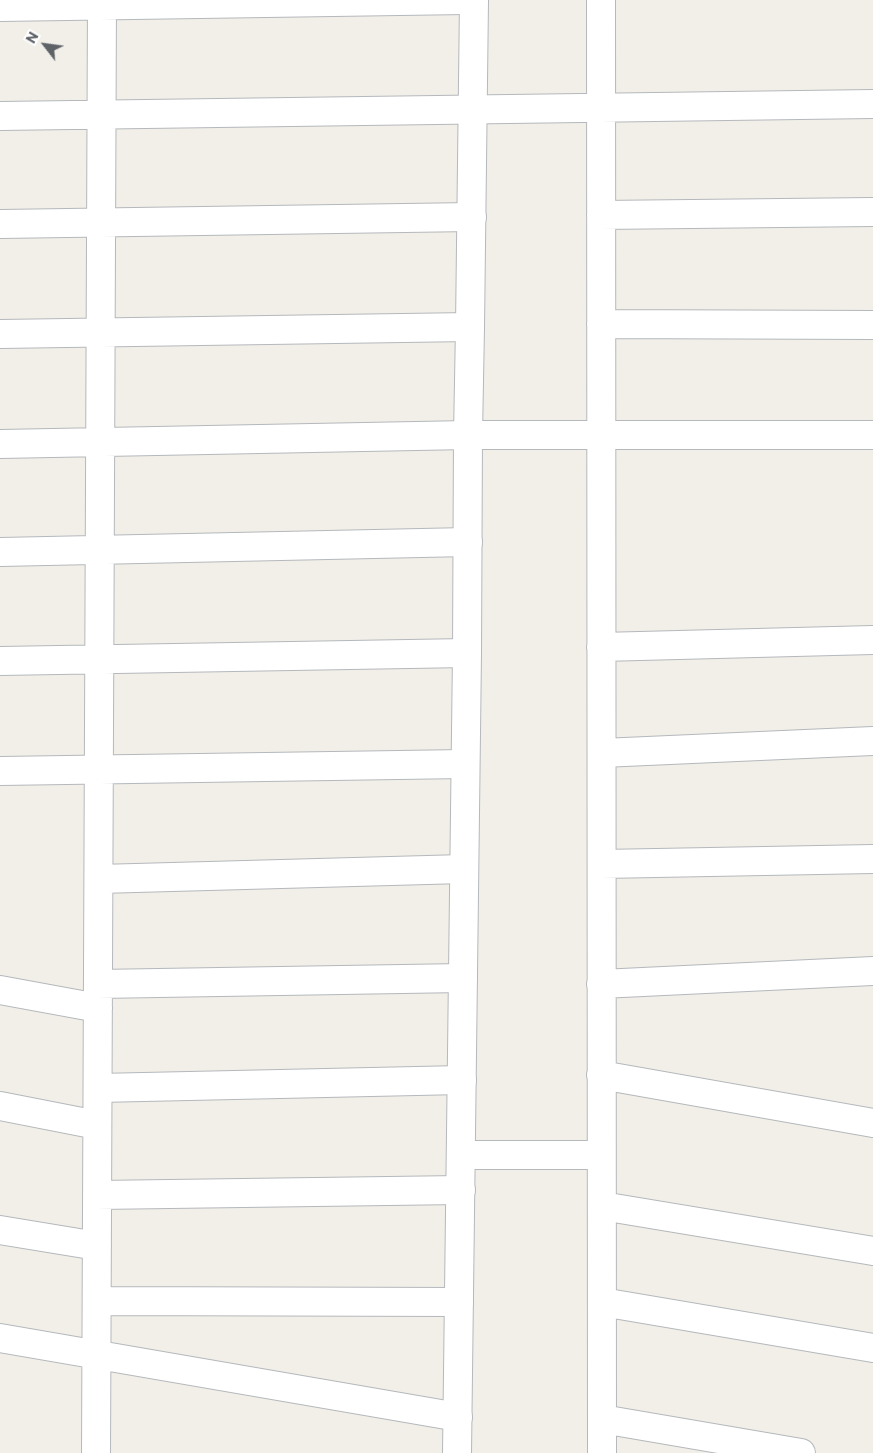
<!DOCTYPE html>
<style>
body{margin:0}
#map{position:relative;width:873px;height:1453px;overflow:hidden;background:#f1efe8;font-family:Commissioner,sans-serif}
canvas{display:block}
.north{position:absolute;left:20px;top:20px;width:50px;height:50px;-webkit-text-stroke:4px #fff;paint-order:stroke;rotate:300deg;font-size:14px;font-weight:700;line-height:20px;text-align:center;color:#5f6368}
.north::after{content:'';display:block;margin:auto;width:18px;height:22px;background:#5f6368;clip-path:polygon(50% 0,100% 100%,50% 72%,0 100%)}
</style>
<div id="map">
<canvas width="873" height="1453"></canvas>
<div class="north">N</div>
</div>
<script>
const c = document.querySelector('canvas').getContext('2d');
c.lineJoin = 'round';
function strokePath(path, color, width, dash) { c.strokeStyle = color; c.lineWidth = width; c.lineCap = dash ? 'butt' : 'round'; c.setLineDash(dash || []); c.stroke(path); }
const minor = new Path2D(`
 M601,0L602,1453
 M0,7L466,0
 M0,116L873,104
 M601,215L873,212
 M0,224L472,217
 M601,324L873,325
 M0,334L470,327
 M0,444L468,435H873
 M0,552L468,542
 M601,647L873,640
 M0,661L467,653
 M602,753L873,741
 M0,771L465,764
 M602,864L873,859
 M99,879L464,869
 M98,984L463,978
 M601,984L873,971
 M0,990L98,1008
 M601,1075L873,1123
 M98,1088L462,1080
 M0,1106L97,1125
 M461,1155H601
 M97,1195L461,1190
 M602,1206L873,1251
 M0,1230L97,1246
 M97,1301L459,1302
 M602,1302L873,1348
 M0,1338L458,1417
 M602,1419L801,1453
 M96,1453L102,0`);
const tertiary = new Path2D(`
 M457,1453L467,653L468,435L470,327L474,0`);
strokePath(minor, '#b5b8bc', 30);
strokePath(tertiary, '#b5b8bc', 30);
strokePath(minor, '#fff', 28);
strokePath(tertiary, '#fff', 28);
</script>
